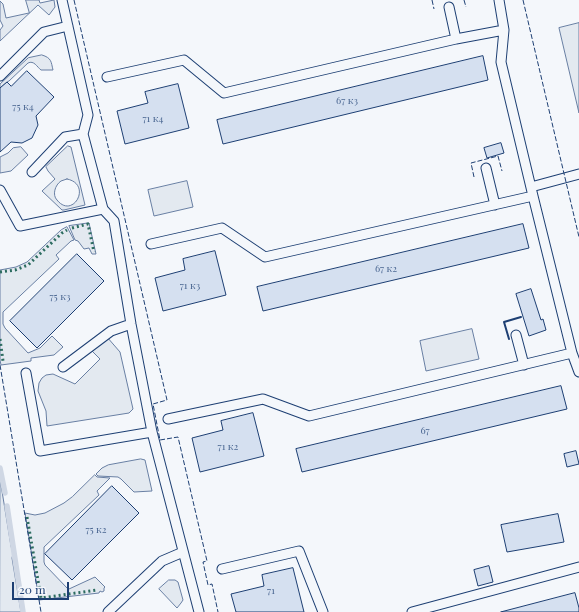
<!DOCTYPE html>
<meta charset="utf-8">
<style>
body{margin:0}
#map{position:relative;width:579px;height:612px;overflow:hidden;background:#f4f7fb;font-family:"Playfair Display",serif}
canvas{display:block}
.scale{position:absolute;left:12px;top:582px;width:57px;height:18px;box-sizing:border-box;border:2px solid #1d3f73;border-top:0;padding-left:5px;font-size:12px;line-height:14px;white-space:nowrap;color:#1d3f73;-webkit-text-stroke:3px #f4f7fb;paint-order:stroke}
</style>
<div id="map">
<canvas width="579" height="612"></canvas>
<div class="scale">20 m</div>
</div>
<script>
const c = document.querySelector('canvas').getContext('2d');
c.lineJoin = 'round';
function fillPath(path, color) { c.fillStyle = color; c.fill(path, 'evenodd'); }
function strokePath(path, color, width, dash) { c.strokeStyle = color; c.lineWidth = width; c.lineCap = dash ? 'butt' : 'round'; c.setLineDash(dash || []); c.stroke(path); }
function label(font, color, halo, rows, align = 'center') {
  c.font = font + ' "Playfair Display",serif'; c.lineWidth = 3; c.setLineDash([]); c.textBaseline = 'middle'; c.strokeStyle = halo; c.fillStyle = color; for (const [text, x, y, turn = 0] of rows) {
    c.save(); c.translate(x, y); c.rotate((+turn || 0) * Math.PI / 180); c.textAlign = isNaN(turn) ? turn : align; if (halo) c.strokeText(text, 0, 0); c.fillText(text, 0, 0); c.restore();
  }
}
const green = new Path2D(`
 M26,0H39L40,3L54,0L55,7L49,15L38,5L0,41V30L3,26L0,20V1L3,4L6,18L29,13Z
 M579,23V113L559,28Z
 M42,55C52,58 51,62 53,70H41C37,67 34,60 28,63L9,81L7,82L0,88V84L28,58Z
 M68,146L71,147L85,205L64,210H62L42,191L55,179L48,171L46,167ZM67,179C93,184 73,220 57,200C52,195 55,185 61,181C63,180 65,180 67,179Z
 M21,147L28,155L11,171L0,173V157L8,153L13,148Z
 M187,181L193,207L154,216L148,190Z
 M88,223H89L96,254H92L89,248L84,249L78,241L75,240L69,226Z
 M67,227L74,240L71,241L56,255L59,259L3,312V324L5,328L28,353L40,348L52,336L63,347L54,355L31,358V361L1,365L0,360V270L16,267L27,262L61,230Z
 M472,329L479,359L426,371L420,341Z
 M107,337L120,352L133,409L129,413L47,426L46,411L38,391L39,383L42,378L46,375L53,374L75,384L100,359L91,350Z
 M141,459L145,460L152,491L134,492L121,479L118,477L98,476L96,474L102,468L108,465Z
 M95,475L97,477L110,478L97,491L99,495L44,547V562L45,565L68,589H69L95,577L105,587L104,588V591L102,592L100,591L99,593L39,600L25,513L35,515L45,513L64,503L72,497Z
 M0,479L11,546L13,554L12,558L21,612H0Z
 M169,580H175L178,582L183,600L181,603L177,608L159,589Z`);
const stream = new Path2D(`
 M0,468L5,493
 M7,506L23,612`);
const building = new Path2D(`
 M483,56L488,80L223,144L217,120Z
 M27,71L54,97L36,116L38,125L32,138L22,143L11,142L0,152V88L7,82L11,86Z
 M178,84L189,128L125,144L117,111L148,103L145,92Z
 M501,143L504,153L487,158L484,148Z
 M523,224L529,248L263,311L257,287Z
 M215,251L226,295L163,311L155,278L185,270L183,259Z
 M77,254L104,281L37,348L10,321Z
 M531,289L541,320L543,319L546,330L529,336L516,294Z
 M561,386L567,409L302,472L296,449Z
 M253,413L264,456L200,472L192,438L223,430L221,421Z
 M576,451L579,464L567,467L564,454Z
 M112,486L139,513L72,580L45,554Z
 M558,514L564,542L507,552L501,525Z
 M489,566L493,582L478,586L474,570Z
 M293,568L304,612H236L231,594L264,586L262,575Z
 M575,593L579,608V612H501Z`);
const lane = new Path2D(`
 M62,0L88,115L83,134L103,209L114,221L131,324L152,432L199,612
 M499,0L504,30L501,62L533,196L572,353L579,372
 M449,7L456,39
 M0,76L44,32L68,26
 M107,77L184,60L224,93L456,39L504,30
 M486,168L495,205
 M32,172L65,137L83,134
 M531,187L579,174
 M0,190L20,226L103,209
 M151,244L222,228L265,257L533,196
 M516,335L524,365
 M63,367L111,331L131,324
 M26,373L40,451L152,432
 M168,419L263,399L309,416L572,353
 M222,569L299,551L323,612
 M108,612L162,561L183,552
 M412,612L579,567`);
const hedge = new Path2D(`
 M72,228L88,224L94,252
 M0,272L15,270L28,265L62,233L67,230
 M0,339L3,361
 M27,517L41,598L97,590`);
const fence = new Path2D(`
 M74,0L167,400L153,404L160,440L178,437L207,561L203,562L208,585L212,584L218,612
 M432,0L434,9
 M464,0L466,7
 M523,0L579,237
 M474,177L471,163L498,156L502,171
 M0,365L41,612`);
const wall = new Path2D(`
 M509,339L504,322L521,317`);
const numberNames = [
 ["67 к3",347,101],
 ["75 к4",23,107],
 ["71 к4",153,119],
 ["67 к2",386,269],
 ["71 к3",190,286],
 ["75 к3",60,297],
 ["67",425,431],
 ["71 к2",228,447],
 ["75 к2",96,530],
 ["71",271,591]
];
fillPath(green, '#e3e9f0');
strokePath(green, '#687fa3', 1);
strokePath(stream, '#cfd7e4', 5.5);
fillPath(building, '#d5e0f0');
strokePath(building, '#1d3f73', 1);
strokePath(lane, '#1d3f73', 11);
strokePath(lane, '#f4f7fb', 9);
strokePath(hedge, '#2c6c60', 3, [2, 3]);
strokePath(fence, '#1d3f73', 1, [5, 2]);
strokePath(wall, '#1d3f73', 2);
label('10px', '#4b6792', null, numberNames);
</script>
